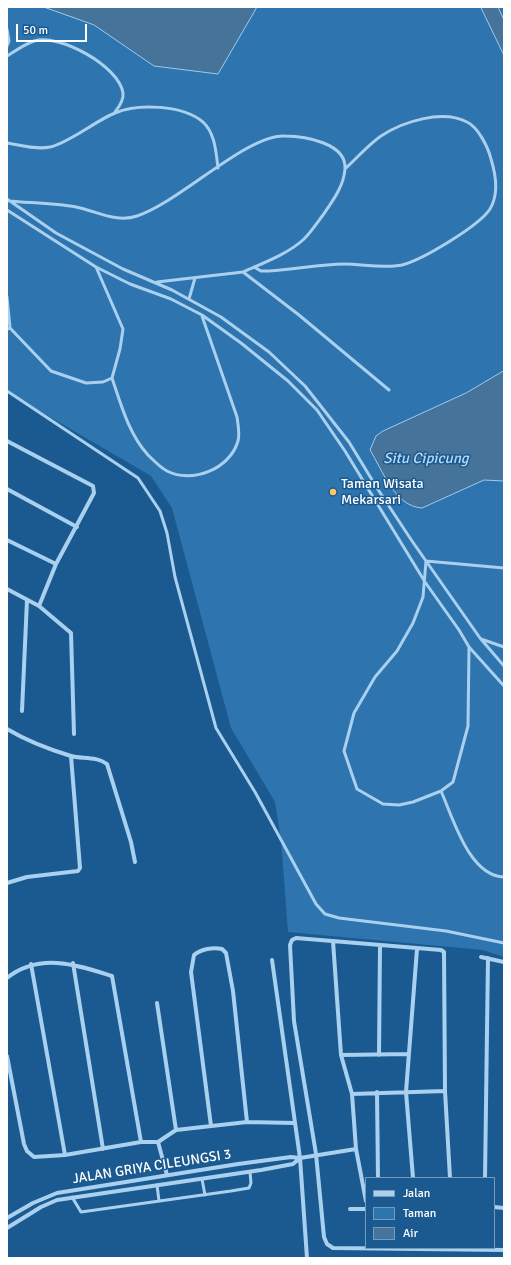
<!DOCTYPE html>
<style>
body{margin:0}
#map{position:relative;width:511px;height:1265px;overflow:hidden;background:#1b5a90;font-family:Signika,sans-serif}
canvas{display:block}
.frame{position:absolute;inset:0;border:8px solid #fff;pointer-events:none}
.legend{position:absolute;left:365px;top:1177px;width:130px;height:72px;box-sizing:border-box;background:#1b5a90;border:1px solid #769cbc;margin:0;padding:5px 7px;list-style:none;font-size:12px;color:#fff}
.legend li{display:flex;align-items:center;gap:8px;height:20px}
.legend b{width:20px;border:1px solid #769cbc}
.scale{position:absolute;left:16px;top:24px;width:71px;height:18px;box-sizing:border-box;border:2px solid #fff;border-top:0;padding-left:5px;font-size:12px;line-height:14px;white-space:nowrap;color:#fff;-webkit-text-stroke:3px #1b5a90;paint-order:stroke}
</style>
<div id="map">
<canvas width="511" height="1265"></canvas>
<div class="frame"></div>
<ul class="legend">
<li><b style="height:5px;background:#a9d0ee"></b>Jalan</li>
<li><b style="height:11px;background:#2e74ae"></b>Taman</li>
<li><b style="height:11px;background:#467399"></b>Air</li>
</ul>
<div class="scale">50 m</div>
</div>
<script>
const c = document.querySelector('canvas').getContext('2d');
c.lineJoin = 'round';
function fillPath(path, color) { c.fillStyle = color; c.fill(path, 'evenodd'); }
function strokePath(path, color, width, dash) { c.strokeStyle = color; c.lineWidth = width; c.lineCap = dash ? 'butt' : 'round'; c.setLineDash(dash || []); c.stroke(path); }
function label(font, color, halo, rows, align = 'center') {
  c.font = font + ' Signika,sans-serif'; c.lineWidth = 3; c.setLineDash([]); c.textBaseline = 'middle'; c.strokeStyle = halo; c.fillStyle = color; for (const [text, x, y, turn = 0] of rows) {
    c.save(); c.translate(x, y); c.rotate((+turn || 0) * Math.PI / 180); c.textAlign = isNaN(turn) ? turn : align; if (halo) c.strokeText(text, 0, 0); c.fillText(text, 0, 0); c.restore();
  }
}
const green = new Path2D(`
 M7,7H504V957L483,950L288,932L281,840L275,802L231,728L172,508L151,476L7,392Z`);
const water = new Path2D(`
 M44,7H257L218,74L154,66L94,25Z
 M481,7H498L504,20V55Z
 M504,371V481L484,480L422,508C394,506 383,471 370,450L376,436L383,431L466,393Z`);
const service = new Path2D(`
 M7,29L9,41L7,46
 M7,56C15,51 25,44 34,41C59,33 119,66 123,93C124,100 119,107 115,112
 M7,143C20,145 36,150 50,147C67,144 97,120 115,113C138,103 183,105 203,122C215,133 216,152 218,168
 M7,199L56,233L123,269L172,290L221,317L269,352L305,386L349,442L377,488L412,541L480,638L504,666
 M9,201C31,203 54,203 76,207C96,211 116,223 137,216C180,202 247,134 285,136C304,136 347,143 345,169C344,186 332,202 323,215C317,223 311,232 304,239C288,254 263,263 243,272
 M7,210L96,267L130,284L171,299L202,315L241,343L288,381L317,410L345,451L425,582L459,630L469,647L504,686
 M254,267L261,271H269C294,270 319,264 344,264C363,264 383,269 402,265C422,260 479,226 490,209C499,194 496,175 491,159C488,147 478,127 467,122C442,109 402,122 381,136C368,145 357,158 345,169
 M157,282L243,272L299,315L389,390
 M7,297L10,328L7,329
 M189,299L195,278
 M10,328L51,371L86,383L103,382L112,378L120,349L123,329L96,267
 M112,378C121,405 129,434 148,455C153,460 161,468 167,471C192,484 230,469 238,441C240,434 238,424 237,417L202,316
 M7,391L138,478L160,511L167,533L175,577L216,728L255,792L316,904L325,914L339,918L446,931L504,943
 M481,639L504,647
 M469,647L468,726L453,782L441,791L413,802L399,805L383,804L357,789L344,751L354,713L375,677L397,651L413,623L423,597L426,561L504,568
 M441,791C453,818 469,876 504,877
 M202,1179L205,1195
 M157,1185L159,1201
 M72,1197L81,1212L231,1191L249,1188L251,1183L250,1172`);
const minor = new Path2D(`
 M7,441L93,486L94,493L56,564L39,606
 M7,489L77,527
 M7,540L56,564
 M7,589L39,606L71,633L74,734
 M22,711L27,600
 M7,729C27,741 48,749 71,756C81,759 97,756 107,764L131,842L135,862
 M7,883L27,877L78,871L80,868L71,756
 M333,941L341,1055L352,1094L356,1149L366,1201
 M481,957L504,962
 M272,960L300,1158L307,1258
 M73,963L103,1149
 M31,964L65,1155
 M7,978C40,952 77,965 112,976L141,1142
 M157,1003L176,1130
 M341,1055L409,1054
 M379,1055L380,946
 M7,1056L24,1144L27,1151L34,1157L65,1155L141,1142H158L176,1130L247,1122L294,1123
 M377,1092L378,1178
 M352,1094L445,1091
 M211,1126L191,972L194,955C201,949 213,947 222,949L226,953L233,991L247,1122
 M158,1142L167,1175
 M413,1178L406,1092L417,949
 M450,1178L445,1091L444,952L441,950L296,938L292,940L290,945L294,1021L316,1154L324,1237L327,1244L333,1248L504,1250
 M485,1178L488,958
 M494,1207L504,1208
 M350,1209H366
 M7,1218L33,1203L57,1193L238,1164L291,1157L300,1158L356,1149
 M7,1228L41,1207L57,1200L261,1170L293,1164L300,1158`);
const markers = [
 [333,492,4,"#ffc467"]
];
const poiNames = [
 ["Taman Wisata",341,484],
 ["Mekarsari",341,500]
];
const streetNames = [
 ["JALAN GRIYA CILEUNGSI 3",152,1167,-9]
];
const waterNames = [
 ["Situ Cipicung",426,459]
];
fillPath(green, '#2e74ae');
fillPath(water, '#467399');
strokePath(water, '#9cccf0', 1);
strokePath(service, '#a9d0ee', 3);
strokePath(minor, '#a9d0ee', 4);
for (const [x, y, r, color] of markers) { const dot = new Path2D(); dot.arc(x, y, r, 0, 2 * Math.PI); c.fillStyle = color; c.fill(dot); strokePath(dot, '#1b5a90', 1.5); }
label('14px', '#fff', '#1b5a90', poiNames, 'left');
label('14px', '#fff', '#1b5a90', streetNames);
label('italic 15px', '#b5d9f5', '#1b5a90', waterNames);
</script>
